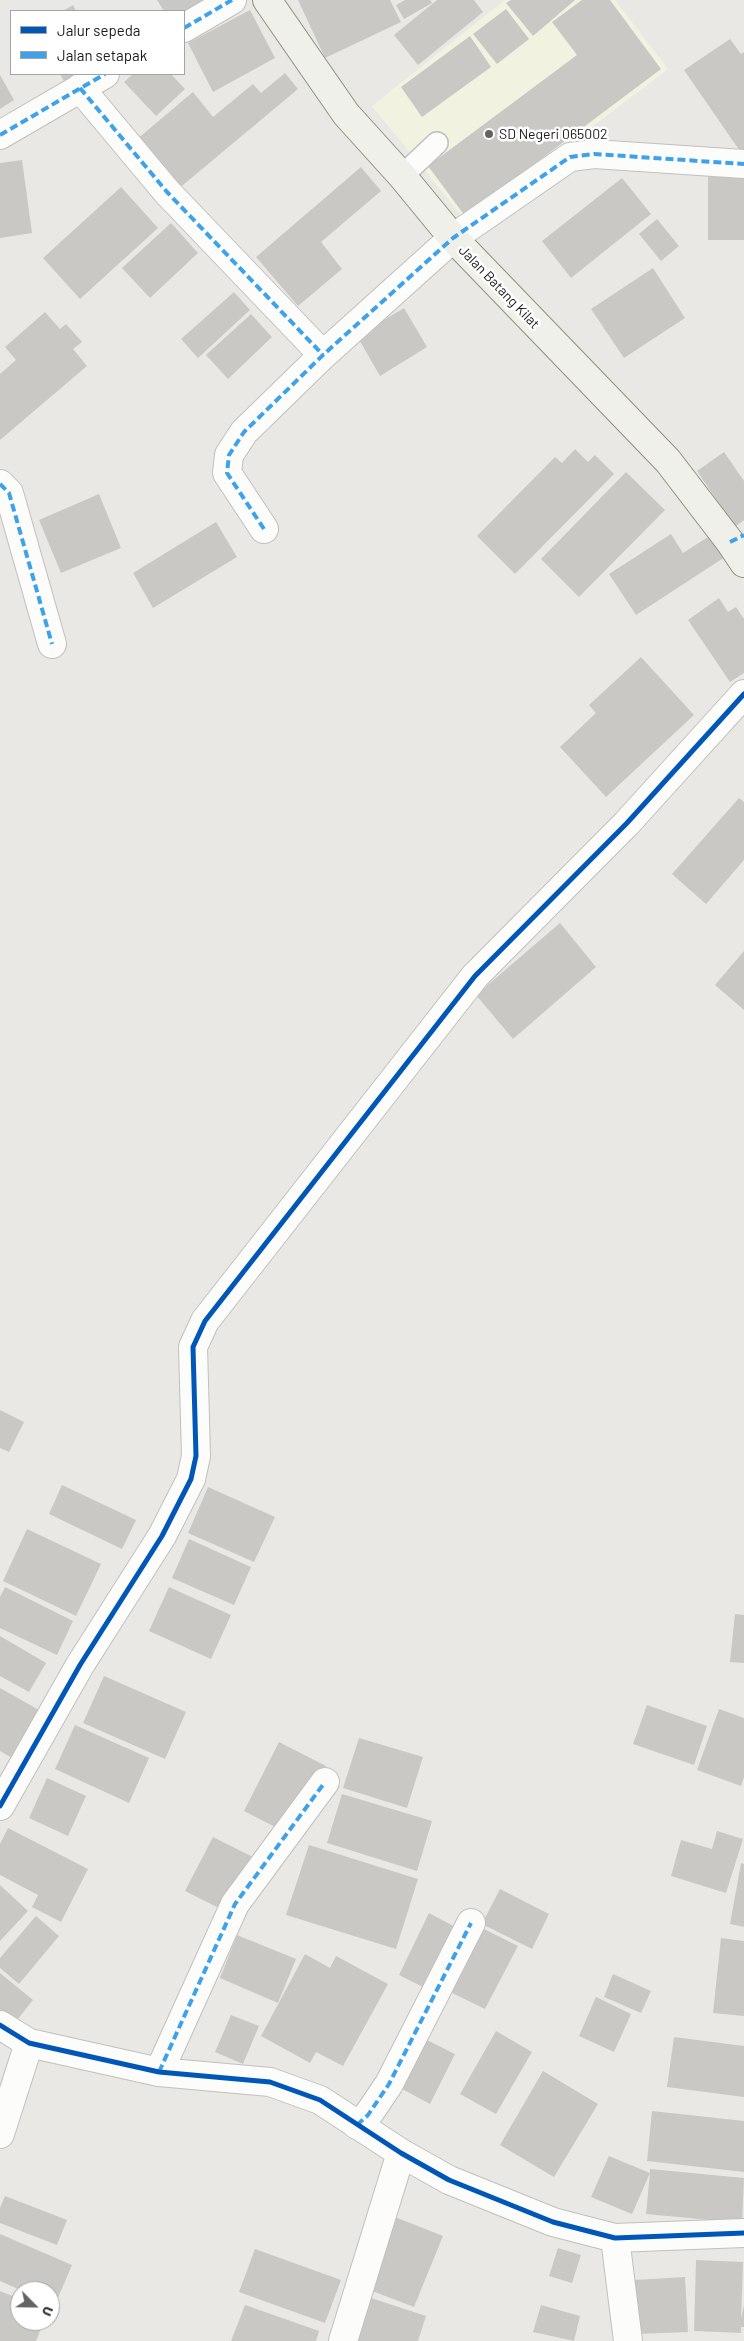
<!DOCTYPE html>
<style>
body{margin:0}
#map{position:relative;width:744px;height:2341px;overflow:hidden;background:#eae8e4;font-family:Barlow,sans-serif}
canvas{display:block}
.legend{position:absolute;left:10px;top:10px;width:175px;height:65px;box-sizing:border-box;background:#fff;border:1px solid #a4a4a4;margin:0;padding:6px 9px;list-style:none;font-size:15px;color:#1b1b1b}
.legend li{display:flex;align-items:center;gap:10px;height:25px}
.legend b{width:25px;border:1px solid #a4a4a4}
.north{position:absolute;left:10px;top:2281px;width:50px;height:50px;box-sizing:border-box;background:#fff;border:1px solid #a4a4a4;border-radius:50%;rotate:113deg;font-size:14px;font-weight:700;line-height:20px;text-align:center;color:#1b1b1b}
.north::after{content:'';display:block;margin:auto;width:18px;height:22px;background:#636361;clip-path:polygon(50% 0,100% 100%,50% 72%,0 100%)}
</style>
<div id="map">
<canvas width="744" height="2341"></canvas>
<ul class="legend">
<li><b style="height:6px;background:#0057b8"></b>Jalur sepeda</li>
<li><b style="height:6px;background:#3da2ea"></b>Jalan setapak</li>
</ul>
<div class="north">U</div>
</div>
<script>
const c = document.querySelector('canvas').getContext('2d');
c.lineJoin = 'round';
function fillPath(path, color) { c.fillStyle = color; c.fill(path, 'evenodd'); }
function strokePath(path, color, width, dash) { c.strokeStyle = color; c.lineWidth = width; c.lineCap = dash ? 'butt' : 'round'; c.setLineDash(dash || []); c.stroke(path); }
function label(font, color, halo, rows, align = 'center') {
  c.font = font + ' Barlow,sans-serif'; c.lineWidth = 5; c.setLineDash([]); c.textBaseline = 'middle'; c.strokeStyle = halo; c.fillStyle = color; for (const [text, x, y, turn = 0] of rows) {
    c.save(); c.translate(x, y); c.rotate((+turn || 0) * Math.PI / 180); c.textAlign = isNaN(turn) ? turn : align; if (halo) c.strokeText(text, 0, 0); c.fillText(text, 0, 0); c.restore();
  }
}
const education = new Path2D(`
 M505,0H615L668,69L467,222L372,106Z`);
const building = new Path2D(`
 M157,0H216L184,19V11H164Z
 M298,0H390L401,22L325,58Z
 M405,0H430L432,3L404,19L396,5Z
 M437,0H474L483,12L418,65L394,35Z
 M511,0H575L533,36L506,3Z
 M582,0H610L661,69L465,216L428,166L577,55L552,22Z
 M73,5L76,11H63Z
 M506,9L529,39L497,64L473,34Z
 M250,10L275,58L213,92L188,43Z
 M470,36L491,67L422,117L401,87Z
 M730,39L741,54L744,52V157L684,70Z
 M285,73L298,89L177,190L136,140L193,92L213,117L253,84L261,93Z
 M60,74H90L67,87Z
 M133,74H171L185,89L156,116L124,82Z
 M0,75L14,100L0,109Z
 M22,160L32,233L0,238V163Z
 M361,167L381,191L321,242L342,269L298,306L256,257Z
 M708,174H744V240H708Z
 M622,178L651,214L571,278L542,241Z
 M121,187L158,228L80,299L43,258Z
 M657,219L679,246L661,261L639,234Z
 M171,223L198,253L150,298L122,268Z
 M653,268L685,318L624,358L591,309Z
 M234,292L250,310L198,358L181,339Z
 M404,308L427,347L380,376L357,336Z
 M45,312L60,329L66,324L82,342L73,349L87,366L0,440V374L16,360L5,347Z
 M251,314L272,337L228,379L206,355Z
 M575,449L588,462L595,455L614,474L515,574L477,536L555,457L562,463Z
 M724,452L744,481V520L735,527L697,471Z
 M626,472L665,510L579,597L541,559Z
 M99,494L121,548L61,573L39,520Z
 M216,522L237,557L153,608L133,573Z
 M671,534L683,553L711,535L725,557L636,615L609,574Z
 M719,598L728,612L736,607L744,619V673L730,682L688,620Z
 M641,657L694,715L606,797L560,747L596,713L589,705Z
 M739,798L744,802V860L706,904L672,874Z
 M560,923L596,967L513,1039L476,995Z
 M744,951V1010L715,985Z
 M0,1410L24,1422L9,1452L0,1448Z
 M62,1485L136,1520L122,1549L49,1514Z
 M208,1487L275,1517L254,1562L188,1533Z
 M27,1529L101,1564L76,1616L3,1581Z
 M189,1539L251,1567L234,1605L172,1578Z
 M5,1587L73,1621L57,1655L0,1628V1597Z
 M169,1587L231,1615L211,1659L149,1631Z
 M735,1614L744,1615V1663L730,1662Z
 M0,1636L46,1663L29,1692L0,1676Z
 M104,1676L186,1712L165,1759L83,1723Z
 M0,1688L39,1710L12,1758L0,1751Z
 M647,1705L707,1726L694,1765L633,1744Z
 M719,1709L744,1718V1777L741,1786L697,1770Z
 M75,1725L149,1758L129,1803L55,1769Z
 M359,1738L423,1757L407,1808L343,1788Z
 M279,1742L326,1766L314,1790L304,1785L281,1830L244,1811Z
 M47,1778L86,1796L68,1836L29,1818Z
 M342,1794L432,1821L417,1871L327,1843Z
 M8,1828L88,1869L61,1922L32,1907L38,1895L0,1875V1844Z
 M717,1831L743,1839L726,1893L671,1876L681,1840L712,1849Z
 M213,1837L253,1857L225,1911L185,1891Z
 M309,1845L418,1879L396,1949L286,1915Z
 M741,1863L744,1864V1927L730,1924Z
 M0,1885L28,1911L0,1941Z
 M500,1889L549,1914L532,1949L482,1924Z
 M429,1913L457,1928L427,1989L399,1975Z
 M36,1916L59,1936L19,1984L0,1968V1958Z
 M480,1927L518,1946L485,2009L448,1991Z
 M237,1935L296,1959L278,2003L220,1978Z
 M721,1938L744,1941V2016L713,2013Z
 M305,1954L330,1968L336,1956L388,1984L343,2066L316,2052L310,2063L261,2036Z
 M0,1973L33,2000L13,2025L0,2015Z
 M613,1974L651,1991L641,2013L604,1997Z
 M596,1997L631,2014L614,2052L579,2036Z
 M231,2015L259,2026L243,2064L215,2052Z
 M496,2031L532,2052L496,2114L460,2094Z
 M674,2037L744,2046V2097L667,2087Z
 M427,2040L455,2054L430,2104L402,2089Z
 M543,2071L598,2104L554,2177L500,2145Z
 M652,2111L744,2121V2172L647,2161Z
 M609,2156L650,2173V2169L744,2178L742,2223L646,2214L650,2173L632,2214L591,2197Z
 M5,2196L67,2220L57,2245L0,2223V2208Z
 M395,2217L443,2236L414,2307L367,2289Z
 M0,2234L72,2265L55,2305L50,2302V2291H23L0,2281Z
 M558,2248L581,2255L572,2283L549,2276Z
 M255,2249L341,2280L325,2323L239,2292Z
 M696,2260L743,2262L741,2319L744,2305V2327H741V2333L694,2331Z
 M685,2277L688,2332L636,2334L634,2280Z
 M0,2291L20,2299V2321H44L36,2341H0Z
 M368,2297L426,2316L418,2341H354Z
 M245,2305L319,2331L316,2341H231Z
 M541,2305L580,2316L574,2341L533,2332Z`);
const lane = new Path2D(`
 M402,176L437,143`);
const street = new Path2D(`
 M184,28L232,0
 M80,88L167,192L323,355
 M0,135L105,74
 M0,484L9,493L52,644
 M264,529L227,473L229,455L244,432L323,355L453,238L570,157L594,154L744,164
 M0,1806L80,1665L162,1536L191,1479L196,1456L193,1347L205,1321L475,976L627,823L744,694
 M0,2025L29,2043L159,2072L270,2082L320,2100L401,2153L449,2180L553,2222L615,2238L744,2233
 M159,2072L235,1904L325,1782
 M357,2125L368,2115L389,2084L471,1923
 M0,2134L29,2043
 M615,2238L628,2341
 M343,2341L401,2153`);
const secondary = new Path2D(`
 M267,0L346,114L402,176L453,238L668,461L730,542L744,563`);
const quiet = new Path2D(`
 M184,28L232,0
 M80,88L167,192L323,355
 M0,135L105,74
 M0,484L9,493L52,644
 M264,529L227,473L229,455L244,432L323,355L453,238L570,157L594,154L744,164
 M730,542L744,535
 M159,2072L235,1904L325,1782
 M357,2125L368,2115L389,2084L471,1923`);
const cycleway = new Path2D(`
 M0,1806L80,1665L162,1536L191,1479L196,1456L193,1347L205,1321L475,976L627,823L744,694
 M0,2025L29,2043L159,2072L270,2082L320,2100L401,2153L449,2180L553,2222L615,2238L744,2233`);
const markers = [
 [489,134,5,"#636361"]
];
const poiNames = [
 ["SD Negeri 065002",499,134]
];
const streetNames = [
 ["Jalan Batang Kilat",499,287,46]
];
fillPath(education, '#f2f2e0');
fillPath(building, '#cac8c5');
strokePath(lane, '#c1c0be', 24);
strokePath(street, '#c1c0be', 30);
strokePath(secondary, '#8f917f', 30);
strokePath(lane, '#fcfcfb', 21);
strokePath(street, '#fcfcfb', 28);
strokePath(secondary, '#f0f0ea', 28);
strokePath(quiet, '#3da2ea', 4, [8, 4]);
strokePath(cycleway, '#0057b8', 5);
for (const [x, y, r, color] of markers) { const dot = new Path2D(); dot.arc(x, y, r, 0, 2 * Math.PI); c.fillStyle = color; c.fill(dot); strokePath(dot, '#fff', 2); }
label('14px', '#1b1b1b', '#fff', poiNames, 'left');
label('14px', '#1b1b1b', '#fff', streetNames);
</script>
